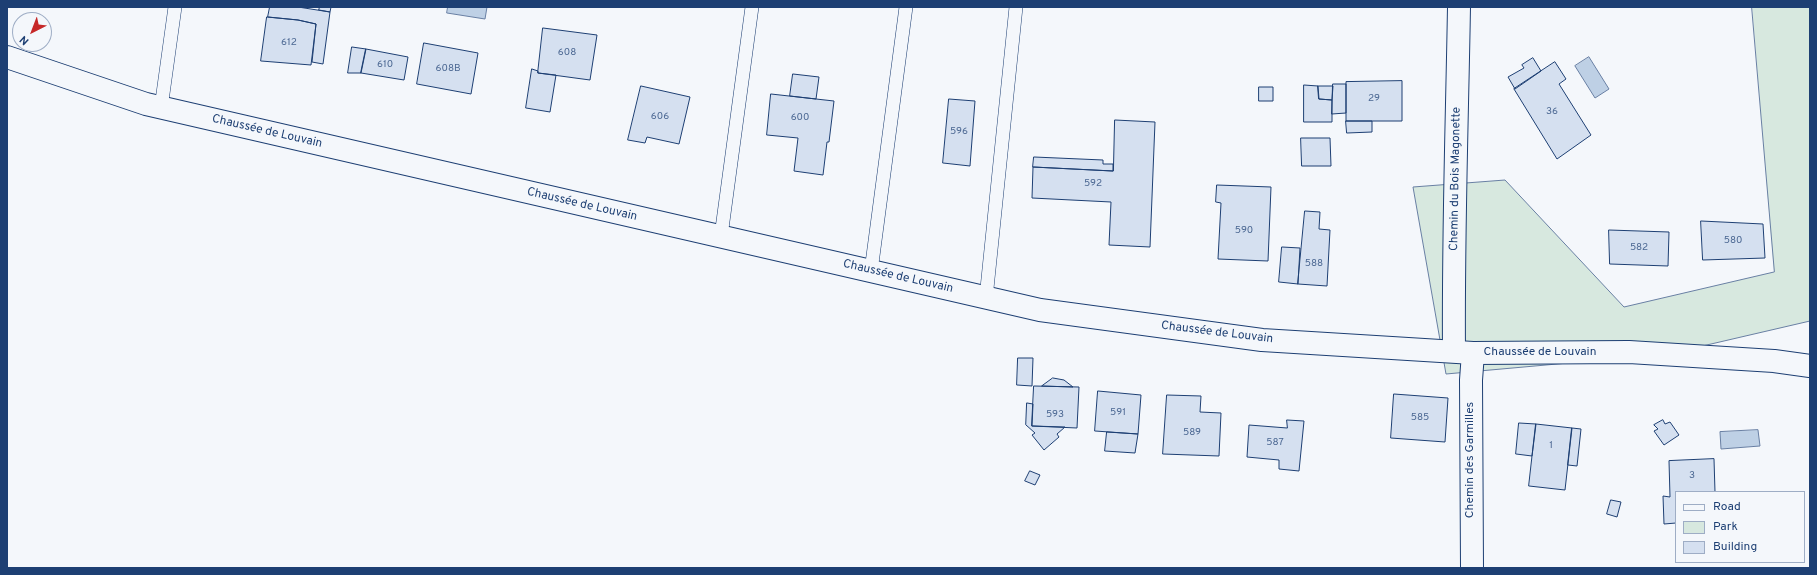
<!DOCTYPE html>
<meta charset="utf-8">
<style>
body{margin:0}
#map{position:relative;width:1817px;height:575px;overflow:hidden;background:#f4f7fb;font-family:Overpass,sans-serif}
canvas{display:block}
.frame{position:absolute;inset:0;border:8px solid #1d3f73;pointer-events:none}
.legend{position:absolute;left:1675px;top:491px;width:130px;height:72px;box-sizing:border-box;background:#f4f7fb;border:1px solid #9eadc5;margin:0;padding:5px 7px;list-style:none;font-size:12px;color:#1d3f73}
.legend li{display:flex;align-items:center;gap:8px;height:20px}
.legend b{width:20px;border:1px solid #9eadc5}
.north{position:absolute;left:12px;top:12px;width:40px;height:40px;box-sizing:border-box;background:#f4f7fb;border:1px solid #9eadc5;border-radius:50%;rotate:222deg;font-size:11px;font-weight:700;line-height:16px;text-align:center;color:#1d3f73}
.north::after{content:'';display:block;margin:auto;width:14px;height:18px;background:#c62828;clip-path:polygon(50% 0,100% 100%,50% 72%,0 100%)}
</style>
<div id="map">
<canvas width="1817" height="575"></canvas>
<div class="frame"></div>
<ul class="legend">
<li><b style="height:5px;background:#f4f7fb"></b>Road</li>
<li><b style="height:11px;background:#d7e8df"></b>Park</li>
<li><b style="height:11px;background:#d5e0f0"></b>Building</li>
</ul>
<div class="north">N</div>
</div>
<script>
const c = document.querySelector('canvas').getContext('2d');
c.lineJoin = 'round';
function fillPath(path, color) { c.fillStyle = color; c.fill(path, 'evenodd'); }
function strokePath(path, color, width, dash) { c.strokeStyle = color; c.lineWidth = width; c.lineCap = dash ? 'butt' : 'round'; c.setLineDash(dash || []); c.stroke(path); }
function label(font, color, halo, rows, align = 'center') {
  c.font = font + ' Overpass,sans-serif'; c.lineWidth = 3; c.setLineDash([]); c.textBaseline = 'middle'; c.strokeStyle = halo; c.fillStyle = color; for (const [text, x, y, turn = 0] of rows) {
    c.save(); c.translate(x, y); c.rotate((+turn || 0) * Math.PI / 180); c.textAlign = isNaN(turn) ? turn : align; if (halo) c.strokeText(text, 0, 0); c.fillText(text, 0, 0); c.restore();
  }
}
const green = new Path2D(`
 M1752,7H1810V321L1668,354L1446,374L1413,187L1505,180L1624,307L1774,272Z`);
const water = new Path2D(`
 M448,7H487L485,19L447,13Z
 M1589,57L1609,89L1595,98L1575,66Z
 M1758,430L1760,446L1721,449L1720,432Z`);
const building = new Path2D(`
 M270,7H298L330,12L323,64L312,62L316,24L298,20L268,17Z
 M320,7H331L330,12L319,10Z
 M267,17L298,20L316,24L311,65L261,61Z
 M543,28L597,35L590,80L538,73Z
 M424,43L478,53L471,94L417,84Z
 M352,47L366,49L361,73H348Z
 M366,49L408,57L404,80L361,73Z
 M1533,58L1541,71L1515,89L1508,77L1524,68L1522,65Z
 M1555,62L1566,79L1559,84L1591,135L1557,159L1514,89Z
 M532,69L538,71V73L556,75L550,112L526,108Z
 M793,74L819,77L816,99L790,96Z
 M1402,81V121H1346V82Z
 M1333,84H1346V113L1332,114Z
 M1304,85L1318,86L1319,99L1332,100V122H1304Z
 M641,86L690,97L679,144L647,137L645,143L628,140Z
 M1318,86H1333L1332,100L1319,99Z
 M1259,87H1273V101H1259Z
 M771,94L834,101L829,142H827L823,175L794,171L798,138L767,135Z
 M949,99L975,101L970,166L943,163Z
 M1115,120L1155,122L1150,247L1109,245L1111,202L1032,198L1033,167L1113,171Z
 M1346,121H1372V132L1347,133Z
 M1301,138H1330L1331,166H1302Z
 M1034,157L1103,160V164H1113V171L1033,167Z
 M1217,185L1271,187L1268,261L1218,259L1221,203L1216,202Z
 M1305,211L1320,212L1319,229L1330,230L1327,286L1298,284Z
 M1701,221L1763,224L1765,258L1703,260Z
 M1609,230L1669,232L1668,266L1610,264Z
 M1282,247L1300,248L1298,284L1279,282Z
 M1018,358H1033L1032,386L1017,385Z
 M1053,378L1064,380L1073,387L1042,386Z
 M1034,386L1079,387L1077,428L1032,426Z
 M1098,391L1141,395L1138,434L1095,431Z
 M1394,394L1448,398L1445,442L1391,438Z
 M1167,395L1201,396L1200,412L1221,413L1219,456L1163,454Z
 M1027,403L1033,404L1032,426L1065,427L1057,434L1059,437L1044,450L1032,435L1035,433L1026,425Z
 M1287,420L1304,421L1299,471L1279,469V460L1247,457L1249,425L1287,428Z
 M1663,420L1665,424L1670,422L1679,435L1664,445L1654,431L1658,429L1654,425Z
 M1519,423L1536,424L1532,456L1516,454Z
 M1536,424L1572,428L1565,490L1529,486Z
 M1572,428L1581,429L1577,466L1568,465Z
 M1107,432L1138,434L1135,453L1105,451Z
 M1714,459L1715,492H1676V523L1664,524L1663,496L1670,497L1669,461Z
 M1030,471L1040,475L1035,485L1025,481Z
 M1611,500L1621,502L1617,517L1607,514Z`);
const service = new Path2D(`
 M161,108L175,7
 M721,236L752,7
 M871,271L906,7
 M986,298L1016,7`);
const minor = new Path2D(`
 M1454,351C1453,237 1457,122 1459,7
 M1472,568L1471,380L1473,353`);
const secondary = new Path2D(`
 M7,57L146,104L1040,310L1262,340L1473,353L1629,352L1774,361L1810,366`);
const numberNames = [
 ["612",289,43],
 ["608",567,53],
 ["610",385,65],
 ["608B",448,69],
 ["29",1374,99],
 ["36",1552,112],
 ["606",660,117],
 ["600",800,118],
 ["596",959,132],
 ["592",1093,184],
 ["590",1244,231],
 ["580",1733,241],
 ["582",1639,248],
 ["588",1314,264],
 ["591",1118,413],
 ["593",1055,415],
 ["585",1420,418],
 ["589",1192,433],
 ["587",1275,443],
 ["1",1551,446],
 ["3",1692,476]
];
const streetNames = [
 ["Chaussée de Louvain",267,132,13],
 ["Chemin du Bois Magonette",1456,179,-89],
 ["Chaussée de Louvain",582,205,13],
 ["Chaussée de Louvain",898,277,13],
 ["Chaussée de Louvain",1217,333,7],
 ["Chaussée de Louvain",1540,353],
 ["Chemin des Garmilles",1471,460,-90]
];
fillPath(green, '#d7e8df');
strokePath(green, '#687fa3', 1);
fillPath(water, '#bed0e5');
strokePath(water, '#687fa3', 1);
fillPath(building, '#d5e0f0');
strokePath(building, '#1d3f73', 1);
strokePath(service, '#1d3f73', 14);
strokePath(minor, '#1d3f73', 24);
strokePath(secondary, '#1d3f73', 24);
strokePath(service, '#f4f7fb', 13);
strokePath(minor, '#f4f7fb', 22);
strokePath(secondary, '#f4f7fb', 22);
label('10px', '#4b6792', null, numberNames);
label('12px', '#1d3f73', '#f4f7fb', streetNames);
</script>
